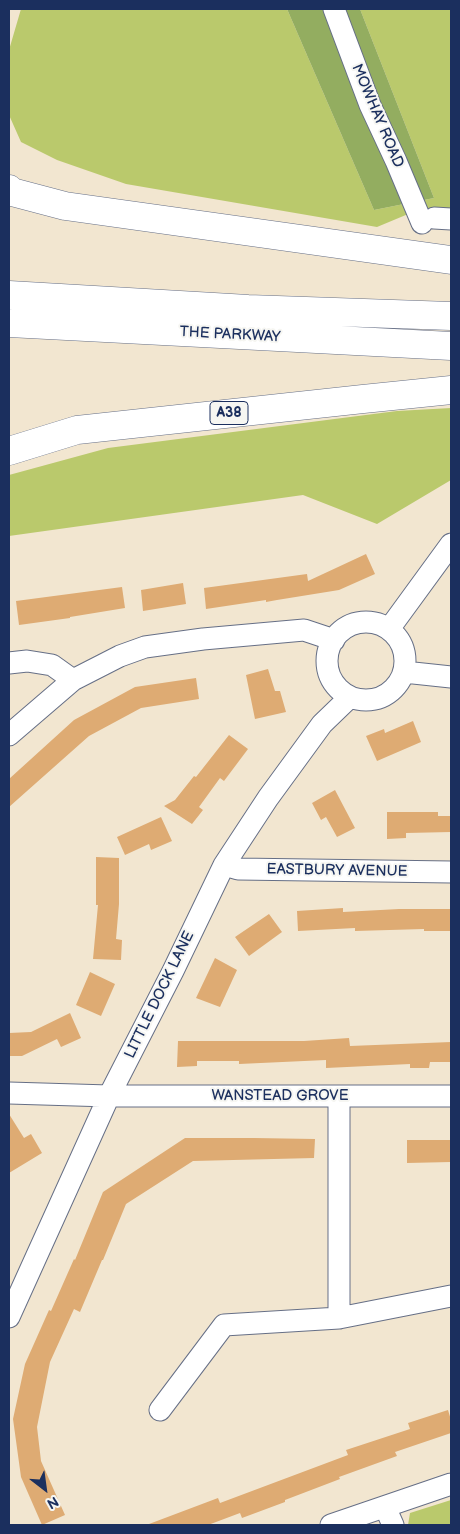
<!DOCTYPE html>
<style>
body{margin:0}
#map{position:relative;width:460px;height:1534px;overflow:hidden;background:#f2e6d0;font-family:"Balsamiq Sans",sans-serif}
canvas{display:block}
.frame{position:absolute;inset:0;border:10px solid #1b2f5e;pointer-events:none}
.north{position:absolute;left:20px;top:1464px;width:50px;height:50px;-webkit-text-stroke:4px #f6f6f2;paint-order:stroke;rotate:150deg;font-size:14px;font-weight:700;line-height:20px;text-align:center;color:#1b2f5e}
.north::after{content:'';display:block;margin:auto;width:18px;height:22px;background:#1b2f5e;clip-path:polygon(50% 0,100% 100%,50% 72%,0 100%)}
</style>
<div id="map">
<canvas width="460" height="1534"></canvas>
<div class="frame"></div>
<div class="north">N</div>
</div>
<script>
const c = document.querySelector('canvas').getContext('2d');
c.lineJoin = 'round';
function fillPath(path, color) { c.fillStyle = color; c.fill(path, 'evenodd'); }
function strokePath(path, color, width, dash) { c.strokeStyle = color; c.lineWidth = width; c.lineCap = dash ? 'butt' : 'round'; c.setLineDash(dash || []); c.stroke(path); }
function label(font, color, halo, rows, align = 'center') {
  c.font = font + ' "Balsamiq Sans",sans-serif'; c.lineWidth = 4; c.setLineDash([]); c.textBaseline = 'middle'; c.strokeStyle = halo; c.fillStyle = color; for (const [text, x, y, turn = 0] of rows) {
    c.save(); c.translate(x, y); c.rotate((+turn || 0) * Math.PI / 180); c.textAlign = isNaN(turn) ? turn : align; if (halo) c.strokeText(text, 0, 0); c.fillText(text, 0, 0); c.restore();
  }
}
const green = new Path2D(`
 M21,9H287L374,210L434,198L360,9H451V214H432L425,207L377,227L126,184L57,160L21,142L9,115V50Z
 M451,408V480L377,524L303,495L9,536V475L108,448L397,411Z
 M451,1500V1525H408L410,1513Z`);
const forest = new Path2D(`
 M287,9H360L434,198L374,210Z`);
const building = new Path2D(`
 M366,554L375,574L339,590L277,600L266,602V600L206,609L204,588L307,574L308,581Z
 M183,583L186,604L143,611L141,590Z
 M122,587L125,608L70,617V618L19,625L16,601Z
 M268,669L275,691H280L286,712L255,719L246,675Z
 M196,678L199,699L141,708L89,736L9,807V779L74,720L135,687Z
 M413,721L421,742L377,761L366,736L384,729L385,733Z
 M229,735L248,749L224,781L220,778L199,807L203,810L192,824L164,806L175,800L194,776L196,777Z
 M335,790L355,828L337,837L326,817L321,820L312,803Z
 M387,812H438V816H451V832L406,833V838L387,839Z
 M161,817L172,841L151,850L149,844L125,855L117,837Z
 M96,857L119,858V904L116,939L122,940L121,960L93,959L98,905H96Z
 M343,908V912L399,909H451V931H424V929L355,931V928L298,931L297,911Z
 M269,914L282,932L249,956L235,937Z
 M215,958L237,970L220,1007L196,998Z
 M90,972L115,984L101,1016L76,1005Z
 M70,1013L81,1038L61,1047L57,1039L22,1056H9V1033L31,1032Z
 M349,1038L350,1046L451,1042V1062H430L429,1068H410V1064L326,1068V1060L239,1064V1061H197V1066L177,1067L178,1041H304Z
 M9,1114L24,1138L31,1134L42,1153L9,1173Z
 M185,1138H254L315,1139L314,1158L193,1161L126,1204L103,1260H102L80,1312L74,1309L50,1362L37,1427L41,1461L65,1515L42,1525L21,1477L13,1419L25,1364L49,1310L51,1311L74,1259L75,1260L103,1192Z
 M407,1140H451V1162L407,1163Z
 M448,1410L451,1420V1433L395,1452L397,1456L339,1477L340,1479L285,1500V1502L242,1518L240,1513L208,1525H149V1524L218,1498L220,1503L348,1455L346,1450L410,1429L408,1423Z`);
const minor = new Path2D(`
 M334,9L370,105L396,161L422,223
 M434,218L451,219
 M327 661a39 39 0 1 1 78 0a39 39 0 1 1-78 0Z
 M389,629L451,544
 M9,663L27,661L52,665L73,680
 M404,672L451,677
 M9,735L73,680L120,656L145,647L203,639L304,630L334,640
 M224,865L238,869L451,872
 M9,1093L109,1096H451
 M339,1096V1318
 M9,1317L109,1096L173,971L224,865L268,798L322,724L350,697
 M160,1410L224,1325L339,1318L451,1296
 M385,1507L393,1525
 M331,1525L451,1484`);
const highway = new Path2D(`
 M9,189L12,192L65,206L451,260
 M9,295L248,309L451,316
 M9,323L451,346
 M9,451L77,430L363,399L451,390`);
const shields = [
 [229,413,38]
];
const shieldNames = [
 ["A38",229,413]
];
const streetNames = [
 ["MOWHAY ROAD",377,116,67],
 ["THE PARKWAY",230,335,3],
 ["EASTBURY AVENUE",337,871,1],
 ["LITTLE DOCK LANE",160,995,-64],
 ["WANSTEAD GROVE",280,1096]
];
fillPath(green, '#bac96c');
fillPath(forest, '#93ad60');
fillPath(building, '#deab73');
strokePath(minor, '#666f86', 23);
strokePath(highway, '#666f86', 29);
strokePath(minor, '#fff', 21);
strokePath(highway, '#fff', 28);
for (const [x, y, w] of shields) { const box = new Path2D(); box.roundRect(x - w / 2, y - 11.5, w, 23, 4); c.fillStyle = '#f6f6f2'; c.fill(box); strokePath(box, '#1b2f5e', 1); }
label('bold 14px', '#1b2f5e', null, shieldNames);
label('15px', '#1b2f5e', '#f6f6f2', streetNames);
</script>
